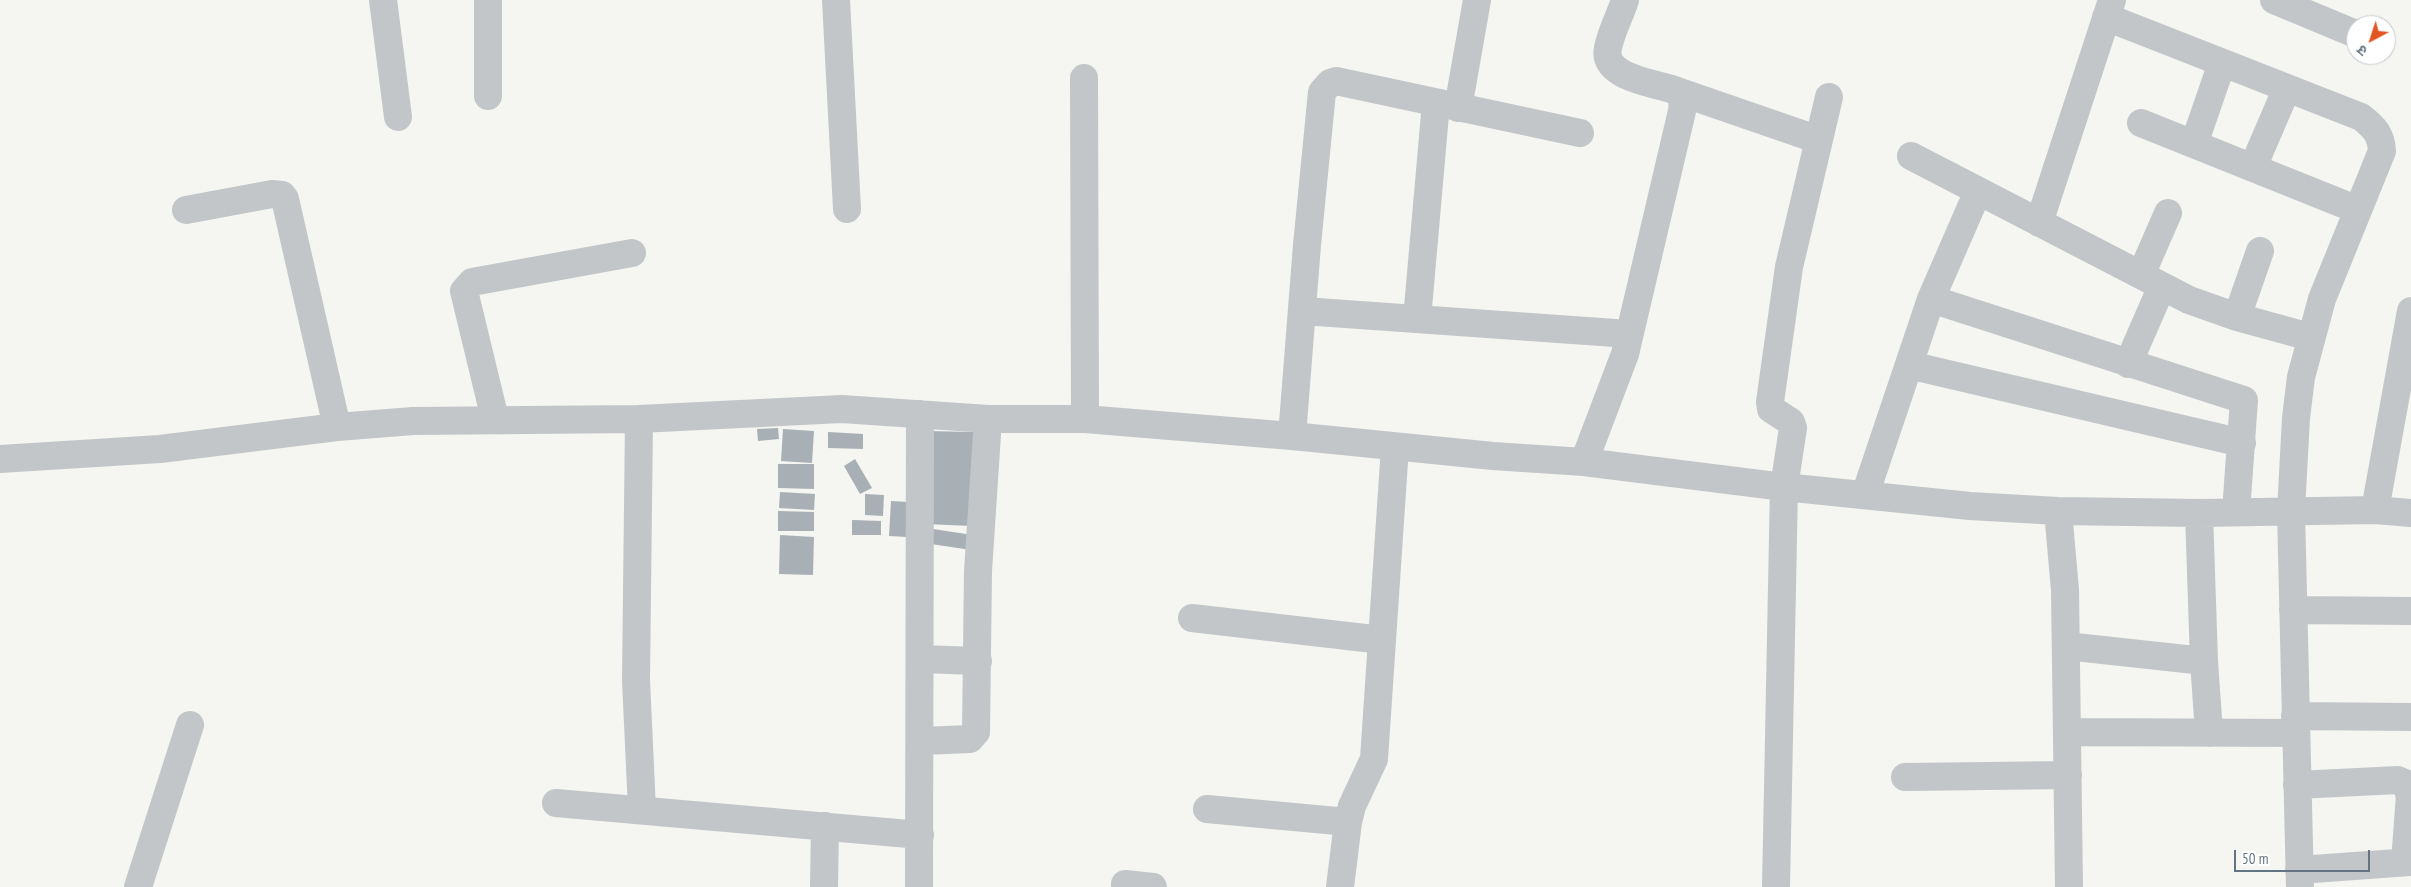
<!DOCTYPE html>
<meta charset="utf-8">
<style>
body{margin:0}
#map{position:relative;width:2411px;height:887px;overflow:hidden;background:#f5f5f1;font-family:"PT Sans Narrow","Noto Sans Devanagari",sans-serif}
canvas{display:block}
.north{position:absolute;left:2346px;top:15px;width:50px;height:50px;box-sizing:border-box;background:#fff;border:1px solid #c1c7cd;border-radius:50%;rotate:220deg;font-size:14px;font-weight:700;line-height:20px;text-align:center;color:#647482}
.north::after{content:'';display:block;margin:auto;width:18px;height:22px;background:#e35523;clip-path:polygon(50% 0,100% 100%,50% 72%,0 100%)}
.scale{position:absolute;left:2234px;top:850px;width:136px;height:22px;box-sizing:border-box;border:2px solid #647482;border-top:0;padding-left:6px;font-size:15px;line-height:18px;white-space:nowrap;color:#647482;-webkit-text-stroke:4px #fff;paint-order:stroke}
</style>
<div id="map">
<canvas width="2411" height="887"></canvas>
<div class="north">उ</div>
<div class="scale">50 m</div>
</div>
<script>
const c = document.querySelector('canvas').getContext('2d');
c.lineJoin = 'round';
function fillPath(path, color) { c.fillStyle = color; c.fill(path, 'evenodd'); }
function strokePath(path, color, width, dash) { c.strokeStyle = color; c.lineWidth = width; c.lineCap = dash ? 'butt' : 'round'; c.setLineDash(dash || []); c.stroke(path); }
const building = new Path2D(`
 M778,428L779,439L758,441L757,429Z
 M783,429L814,431L812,463L781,461Z
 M927,431L975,432L972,526L925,524Z
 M828,432L863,434V449L828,448Z
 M855,459L872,488L860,494L844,466Z
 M778,464H814V489L778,488Z
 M780,492L815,494L814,510L779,508Z
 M865,494L884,495L883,516L865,515Z
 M891,501L909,502L907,537L889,536Z
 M778,511L814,512V531H778Z
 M852,520L881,521V535H852Z
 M933,529L973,535L971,550L931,544Z
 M780,535L814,537L813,575L779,574Z`);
const minor = new Path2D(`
 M383,0L398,117
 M488,0V96
 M836,0L847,209
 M2274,0L2351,32
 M2106,17L2361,117C2374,127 2381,134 2382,151L2322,299L2301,377L2296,418L2291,511L2300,887
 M1084,78L1085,419
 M1677,91L1819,140
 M1458,108L1477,0
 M2141,123L2358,210
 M2194,144L2222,63
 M1911,156L2189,300L2237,317L2310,337
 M2253,167L2287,88
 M186,210L272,194L282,195L285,199L337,427
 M2039,223L2112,0
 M2141,275L2168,213
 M1931,299L2244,400L2236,512
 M1303,311L1615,333L1628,340
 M2237,317L2260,251
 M1417,319L1436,103
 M2128,364L2162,286
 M1909,365L2242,443
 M495,419L464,291L472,282L632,253
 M639,419L636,680L642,810
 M1292,436L1307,245L1322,92L1330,83L1336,81L1580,133
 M0,459L160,449L337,427L413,421L639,419L842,409L988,419H1085L1292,436L1493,456L1584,462L1784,487L1970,506L2058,511L2199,513L2375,510L2411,513
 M1584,462L1625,354L1682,111L1683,100L1677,91C1657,83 1601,78 1608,48C1611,32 1620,16 1625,0
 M1865,495L1931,299L1978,191
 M2375,510L2411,311
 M2058,511L2065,590L2069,887
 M2199,513L2204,661L2209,733
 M2293,610L2411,611
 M1192,618L1382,640
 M2066,646L2204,661
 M920,659L978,661
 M2295,716L2411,717
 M2068,732L2296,733
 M921,741L970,739L976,732L978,571L988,419
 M1905,777L2068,775
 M2297,785L2398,780L2405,783L2410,795L2405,862
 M556,803L920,835
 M1207,809L1348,822
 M2299,870L2411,862
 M1125,884L1153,887
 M138,887L190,725
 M824,887L825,826
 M919,887L920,414
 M1340,887L1348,822L1352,806L1374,759L1395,447
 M1776,887L1784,487L1793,428L1791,422L1771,409L1770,402L1789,267L1829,97`);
fillPath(building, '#a8b0b6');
strokePath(minor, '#c2c6c9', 28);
</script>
